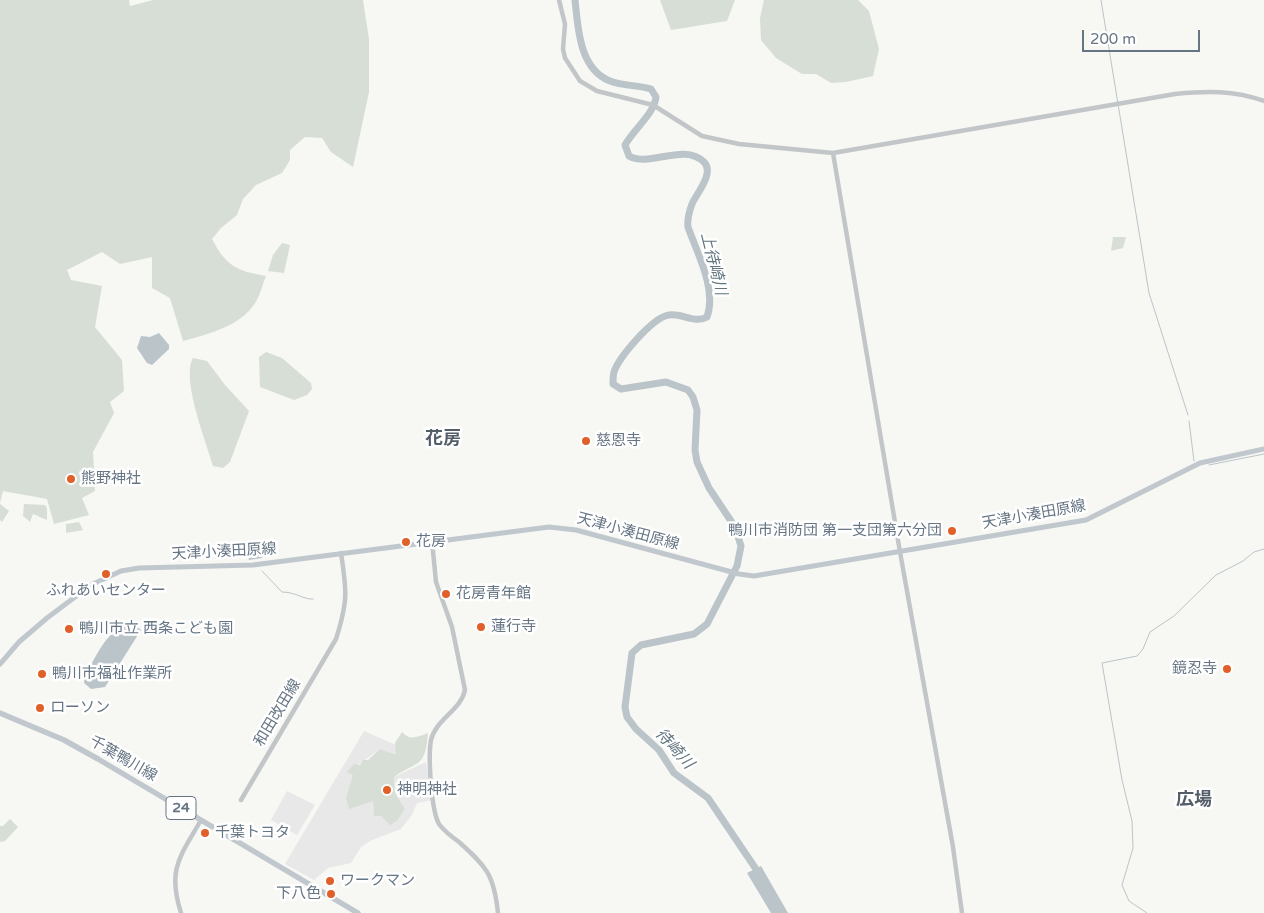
<!DOCTYPE html>
<meta charset="utf-8">
<style>
body{margin:0}
#map{position:relative;width:1264px;height:913px;overflow:hidden;background:#f7f7f4;font-family:"Varela Round",sans-serif}
canvas{display:block}
.scale{position:absolute;left:1082px;top:30px;width:118px;height:22px;box-sizing:border-box;border:2px solid #667584;border-top:0;padding-left:6px;font-size:15px;line-height:18px;white-space:nowrap;color:#667584;-webkit-text-stroke:4px #fff;paint-order:stroke}
</style>
<div id="map">
<canvas width="1264" height="913"></canvas>
<div class="scale">200 m</div>
</div>
<script>
const c = document.querySelector('canvas').getContext('2d');
c.lineJoin = 'round';
function fillPath(path, color) { c.fillStyle = color; c.fill(path, 'evenodd'); }
function strokePath(path, color, width, dash) { c.strokeStyle = color; c.lineWidth = width; c.lineCap = dash ? 'butt' : 'round'; c.setLineDash(dash || []); c.stroke(path); }
function label(font, color, halo, rows, align = 'center') {
  c.font = font + ' "Varela Round","Noto Sans JP",sans-serif'; c.lineWidth = 5; c.setLineDash([]); c.textBaseline = 'middle'; c.strokeStyle = halo; c.fillStyle = color; for (const [text, x, y, turn = 0] of rows) {
    c.save(); c.translate(x, y); c.rotate((+turn || 0) * Math.PI / 180); c.textAlign = isNaN(turn) ? turn : align; if (halo) c.strokeText(text, 0, 0); c.fillText(text, 0, 0); c.restore();
  }
}
const built = new Path2D(`
 M364,731L396,745V756L380,749L358,765L346,798L373,801V809L390,824L397,821L405,809L395,793L394,777L426,762L432,800L417,803L412,815L401,829L372,840L361,847L351,863L328,868L314,880L285,864Z
 M287,791L315,805L297,835L271,820Z`);
const green = new Path2D(`
 M0,0H129L130,6L153,0H363L369,39V92L353,167L331,152L322,138L305,137L290,150V160L282,173L256,185L243,199L237,215L221,228L212,239C226,266 237,271 266,276C263,283 261,291 258,298C245,325 209,334 183,341L170,298L152,288V257L120,264L102,252L67,270L71,280L102,286L95,327L122,360L124,391L110,402L114,413L93,452L95,491L82,498L89,515L54,524L47,499L3,491L0,503Z
 M660,0H735L727,21L671,30Z
 M764,0H858L869,11L879,49L873,76L846,82L831,83L816,74H802L776,58L761,40L760,18Z
 M1113,237H1126L1123,248L1111,251Z
 M282,243L290,245L284,273L268,271L273,255Z
 M266,352L282,358L311,383L312,389L307,395L294,400L260,387L259,357Z
 M193,358L207,361L225,385L249,411L230,462L223,468L213,466C206,441 181,379 193,358Z
 M0,504L9,511L2,522L0,520Z
 M24,504L45,505L47,508V520L33,514L30,522L23,516Z
 M79,522L83,530L66,533V524Z
 M402,732C410,741 417,737 428,733C425,769 418,760 394,777L395,793L405,809L397,821L390,825L381,816H374L373,801L349,809L346,798L353,775L347,772L354,764L360,765L363,760H368L380,749L396,755L395,743Z
 M10,819L18,827L5,841L0,842V826H3Z`);
const water = new Path2D(`
 M159,333L169,345V349L152,365L147,363L137,348L141,336L150,337Z
 M247,541L264,543L262,558L249,560L245,552Z
 M127,623L136,624V626L141,630L105,687L91,689L84,683L85,676C96,657 105,633 127,623Z
 M761,866L788,913H771L747,873Z`);
const stream = new Path2D(`
 M1101,0L1149,293L1188,415
 M1189,421L1194,461
 M1209,465L1264,454
 M262,571L282,592C296,592 304,600 313,599
 M1147,913L1129,901L1122,885L1133,848L1132,821L1122,780L1102,663L1137,656L1143,649L1150,632L1174,616L1216,575L1243,561L1254,552L1264,549`);
const river = new Path2D(`
 M575,0C578,27 579,69 610,81C623,86 638,85 651,89L656,97C654,114 634,129 625,145L629,156C649,168 684,142 704,162C715,173 696,194 692,204C689,212 687,219 688,227C697,253 717,289 707,317C695,324 682,313 669,315C653,317 619,357 614,372C613,376 613,381 613,384L621,389L666,382L688,390L693,397L697,410L695,450L697,462L709,488L735,527L741,546L737,566L707,624L694,634L641,645L632,653L625,707L627,717L636,729L659,750L674,773L708,798L760,875`);
const tertiary = new Path2D(`
 M559,0L565,24L563,49L565,58L580,81L597,91L653,105L702,136L739,144L833,153L1175,94C1206,91 1234,90 1264,101
 M833,153L900,552L953,847L962,913
 M432,541L436,582L452,627L465,690C461,710 436,719 431,740C428,756 431,810 439,824C444,831 452,837 459,842C487,867 494,875 498,913
 M241,800L336,639C348,601 347,592 341,553
 M181,913C167,869 180,857 201,820`);
const secondary = new Path2D(`
 M0,664L19,642L47,618L91,585L121,571L139,568L253,565L549,527L576,530L739,574L754,576L1086,520L1200,463L1264,449`);
const primary = new Path2D(`
 M0,713L64,740L98,759L358,913`);
const markers = [
 [586,441,5,"#e16029"],
 [71,479,5,"#e16029"],
 [952,531,5,"#e16029"],
 [406,542,5,"#e16029"],
 [106,574,5,"#e16029"],
 [446,594,5,"#e16029"],
 [481,627,5,"#e16029"],
 [69,629,5,"#e16029"],
 [1227,669,5,"#e16029"],
 [42,674,5,"#e16029"],
 [40,708,5,"#e16029"],
 [387,790,5,"#e16029"],
 [205,833,5,"#e16029"],
 [330,881,5,"#e16029"],
 [331,894,5,"#e16029"]
];
const shields = [
 [181,808,30]
];
const shieldNames = [
 ["24",181,808]
];
const poiNames = [
 ["慈恩寺",596,441],
 ["熊野神社",81,479],
 ["鴨川市消防団 第一支団第六分団",942,531,"right"],
 ["花房",416,542],
 ["ふれあいセンター",106,591,"center"],
 ["花房青年館",456,594],
 ["蓮行寺",491,627],
 ["鴨川市立 西条こども園",79,629],
 ["鏡忍寺",1217,669,"right"],
 ["鴨川市福祉作業所",52,674],
 ["ローソン",50,708],
 ["神明神社",397,790],
 ["千葉トヨタ",215,833],
 ["ワークマン",340,881],
 ["下八色",321,894,"right"]
];
const streetNames = [
 ["天津小湊田原線",1034,515,-10],
 ["天津小湊田原線",628,532,15],
 ["天津小湊田原線",224,552,-3],
 ["和田改田線",278,713,-59],
 ["千葉鴨川線",123,759,30]
];
const waterNames = [
 ["上待崎川",713,264,76],
 ["待崎川",674,749,48]
];
const quarterNames = [
 ["花房",443,439],
 ["広場",1194,800]
];
fillPath(built, '#e7e8e7');
fillPath(green, '#d7ded5');
fillPath(water, '#bac4c9');
strokePath(stream, '#bac4c9', 1);
strokePath(river, '#bac4c9', 7);
strokePath(tertiary, '#c2c6c9', 4.5);
strokePath(secondary, '#c0c7cd', 5);
strokePath(primary, '#c0c7cd', 5.5);
for (const [x, y, r, color] of markers) { const dot = new Path2D(); dot.arc(x, y, r, 0, 2 * Math.PI); c.fillStyle = color; c.fill(dot); strokePath(dot, '#fff', 2); }
for (const [x, y, w] of shields) { const box = new Path2D(); box.roundRect(x - w / 2, y - 11.5, w, 23, 4); c.fillStyle = '#fff'; c.fill(box); strokePath(box, '#667584', 1); }
label('bold 14px', '#667584', null, shieldNames);
label('15px', '#667584', '#fff', poiNames, 'left');
label('15px', '#667584', '#fff', streetNames);
label('italic 16px', '#627680', '#fff', waterNames);
label('bold 18px', '#545e69', '#fff', quarterNames);
</script>
